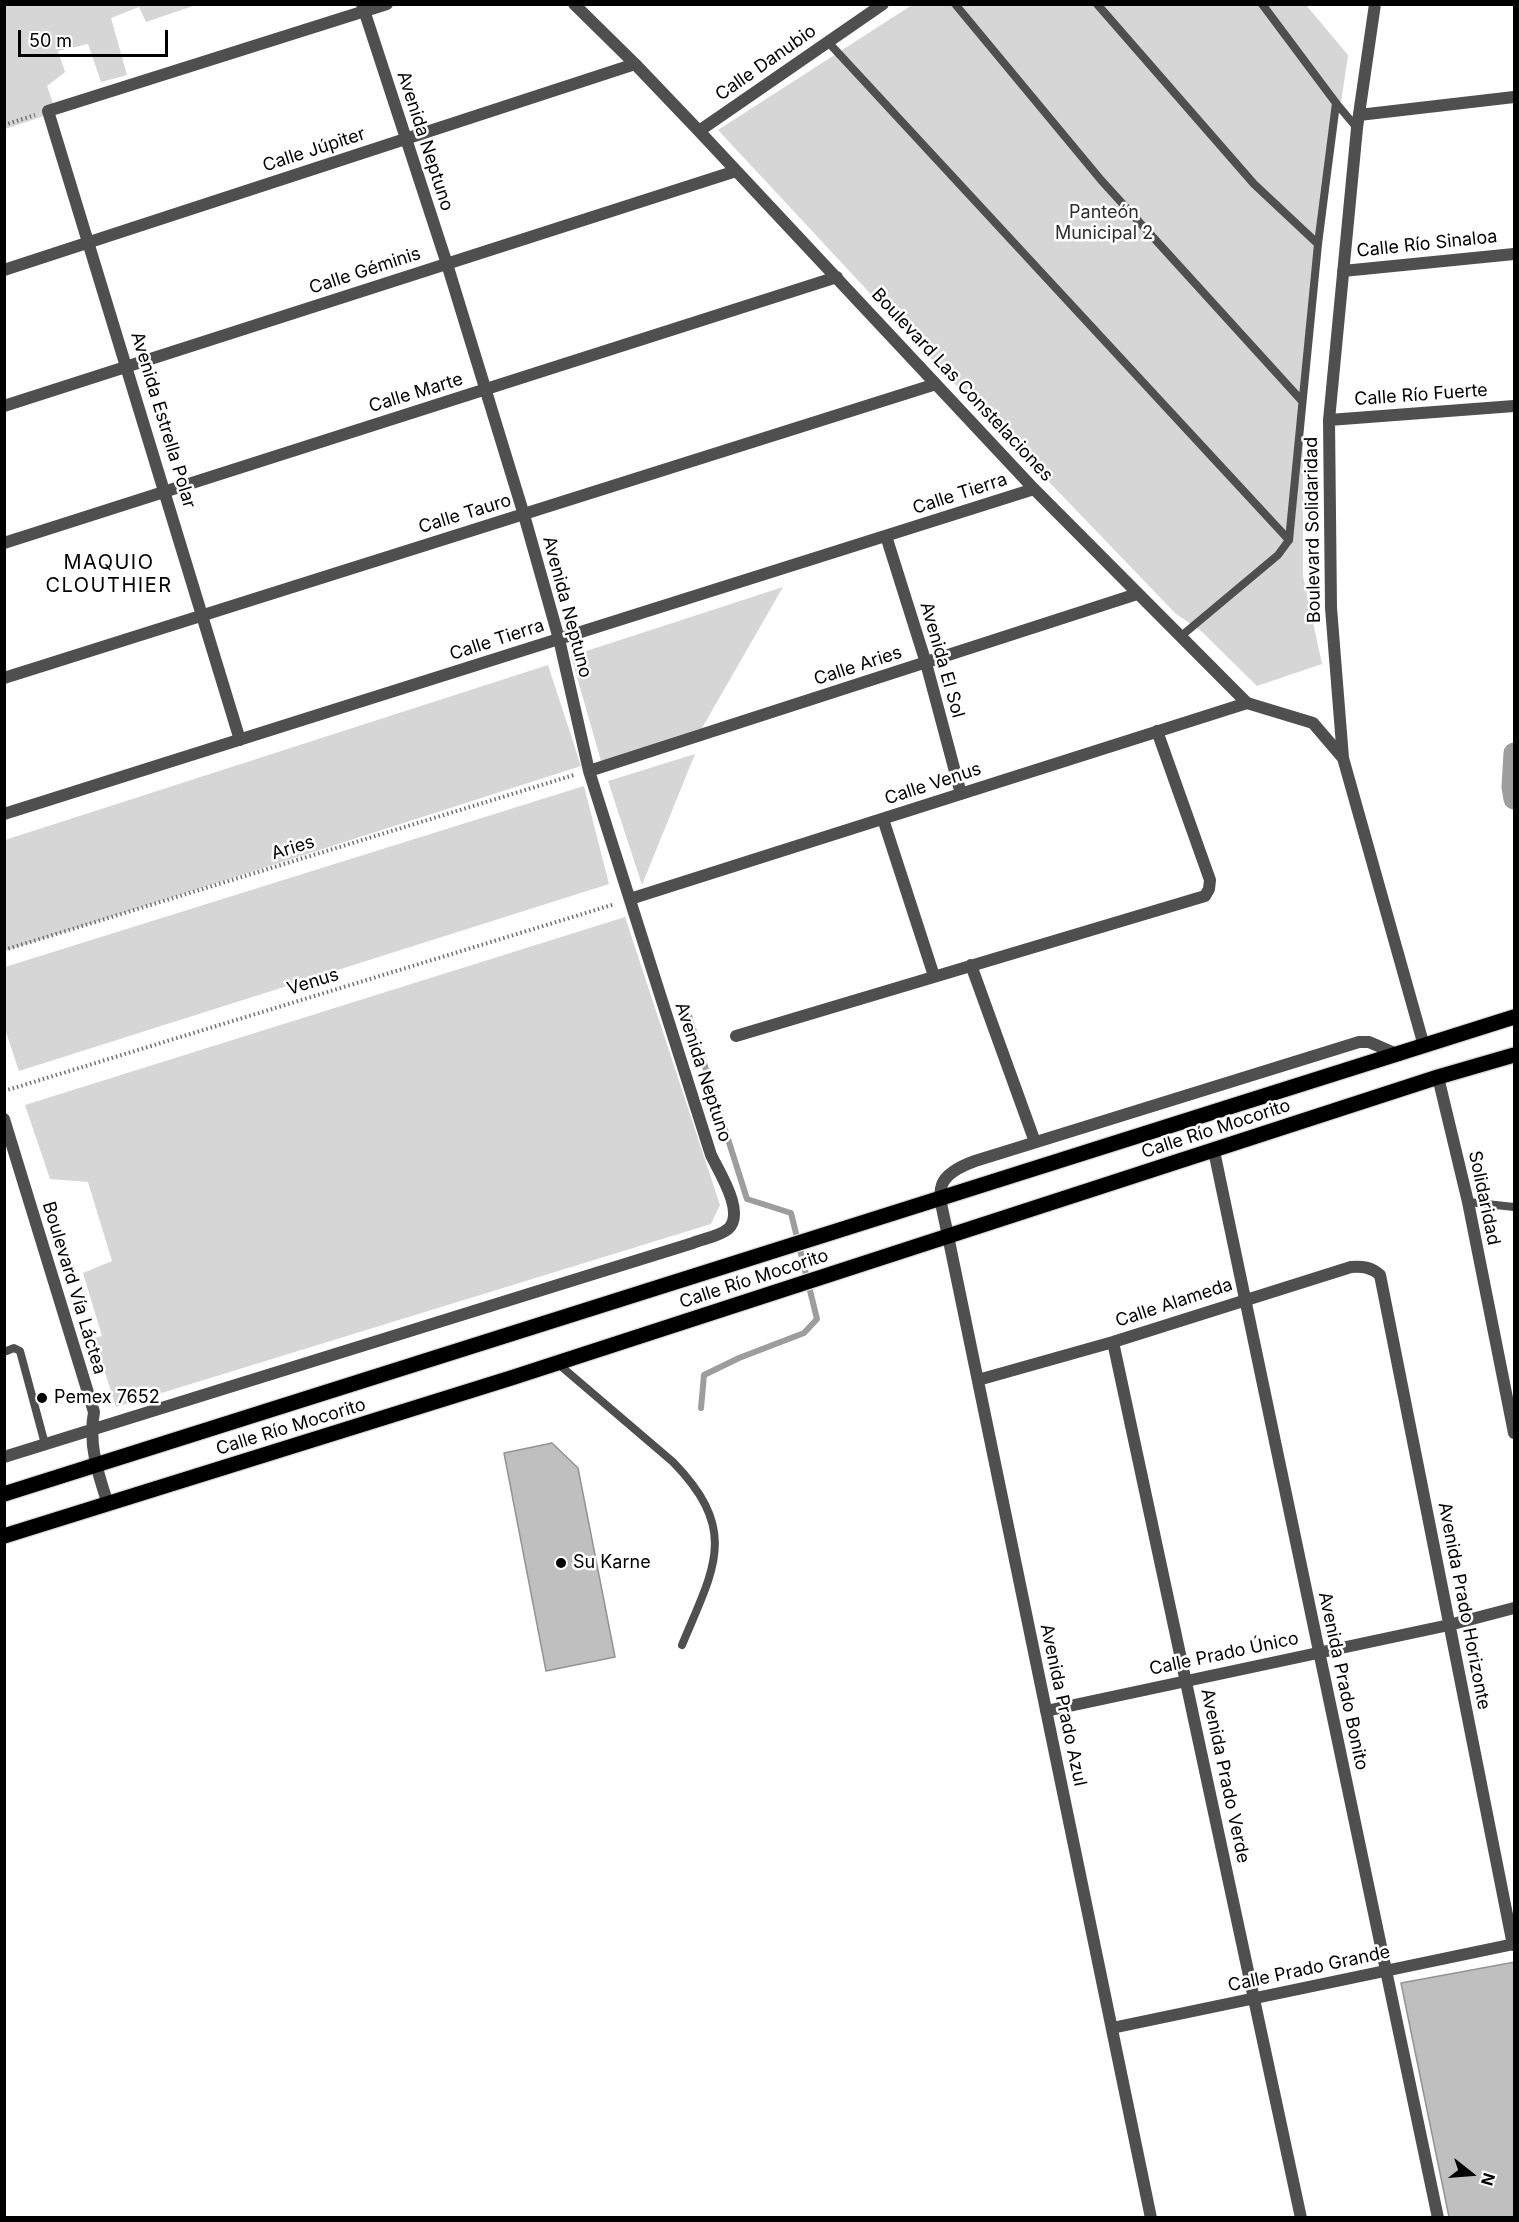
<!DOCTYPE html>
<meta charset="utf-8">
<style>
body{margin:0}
#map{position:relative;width:1519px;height:2222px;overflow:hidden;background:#fff;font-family:Inter,sans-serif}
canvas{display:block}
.frame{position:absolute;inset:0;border:6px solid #000;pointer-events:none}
.north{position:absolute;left:1441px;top:2144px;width:60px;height:60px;-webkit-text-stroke:4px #fff;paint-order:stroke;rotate:107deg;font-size:16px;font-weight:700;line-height:24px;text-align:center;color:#000}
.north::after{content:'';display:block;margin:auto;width:21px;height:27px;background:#000;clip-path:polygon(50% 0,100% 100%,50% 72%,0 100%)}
.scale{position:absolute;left:18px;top:30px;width:150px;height:27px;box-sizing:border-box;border:3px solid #000;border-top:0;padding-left:8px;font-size:18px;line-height:21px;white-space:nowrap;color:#000;-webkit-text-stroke:4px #fff;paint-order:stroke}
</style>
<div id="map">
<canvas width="1519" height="2222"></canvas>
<div class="frame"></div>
<div class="north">N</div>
<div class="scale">50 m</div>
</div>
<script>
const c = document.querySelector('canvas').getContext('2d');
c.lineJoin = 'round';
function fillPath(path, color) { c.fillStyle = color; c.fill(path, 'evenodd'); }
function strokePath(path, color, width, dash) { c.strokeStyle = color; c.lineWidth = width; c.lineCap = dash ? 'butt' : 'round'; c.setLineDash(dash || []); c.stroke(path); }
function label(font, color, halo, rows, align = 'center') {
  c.font = font + ' Inter,sans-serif'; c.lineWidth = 5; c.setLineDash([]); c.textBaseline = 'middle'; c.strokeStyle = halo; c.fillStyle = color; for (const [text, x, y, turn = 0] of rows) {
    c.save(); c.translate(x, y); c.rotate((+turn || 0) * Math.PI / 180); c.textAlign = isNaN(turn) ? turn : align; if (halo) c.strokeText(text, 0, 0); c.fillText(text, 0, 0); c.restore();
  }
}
const green = new Path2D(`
 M4,5H196L146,22L139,7L111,18L127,75L101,82L88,44L58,51L65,72L47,86L56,112L5,129Z
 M912,5H1306L1348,55L1330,178L1311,330L1303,415V576L1322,664L1257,686L1200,630L1176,614L948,377L718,130Z
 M783,587L702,728L601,761L571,656Z
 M548,665L581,766L5,951V840Z
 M695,754L642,885L608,781Z
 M584,786L609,884L19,1071L5,1029V967Z
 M625,917L720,1205L711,1224L116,1407L94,1338L102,1336L83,1273L112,1261L88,1182L50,1179L25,1105Z`);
const stream = new Path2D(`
 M689,1016L747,1199L791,1213L817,1319L804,1333L739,1358L704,1375L701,1408`);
const canal = new Path2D(`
 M1514,753L1512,787L1514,799`);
const building = new Path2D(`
 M552,1443L578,1468L615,1657L546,1671L504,1453Z
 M1515,1962V2217H1449L1401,1983Z`);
const path = new Path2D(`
 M4,125L35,115
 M4,950L574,775
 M4,1091L615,904`);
const service = new Path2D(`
 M955,4L1101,180L1302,401
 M1097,4L1254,184L1318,244
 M1262,4L1336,103L1357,128
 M828,42L1289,540L1278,555L1180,637
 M1289,540L1318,244L1336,103
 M1468,1202L1514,1207
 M4,1352L14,1348L20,1351L45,1444
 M556,1362L673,1462C740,1531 714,1568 682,1645`);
const minor = new Path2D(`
 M574,4L635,64L699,131L1034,489L1247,703L1313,723L1343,758
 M1375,4L1357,128L1329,420L1331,608L1343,758L1424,1046
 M1359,115L1514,97
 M699,131L883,4
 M4,270L635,64
 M1343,271L1514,254
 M4,406L736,171
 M1329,420L1514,406
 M886,536L926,663L961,794
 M4,543L837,277
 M4,678L936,384
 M240,740L48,111L387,4
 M589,771L1137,594
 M4,814L1034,489
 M883,819L934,976
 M630,899L1247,703
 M971,965L1035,1142
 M736,1036L1205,896L1209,889L1210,880L1157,731
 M1438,1077L1468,1202L1514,1433
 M4,1119L94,1412C88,1444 98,1474 108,1504
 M1214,1151L1438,2218
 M1113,1342L1301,2218
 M978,1380L1113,1342L1351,1267C1362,1266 1371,1267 1380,1275L1513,1945
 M4,1457L693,1243C703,1239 720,1236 728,1229C746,1213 719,1172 711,1155L589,771L559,639L524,515L447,264L362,4
 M1046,1711L1449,1625L1514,1608
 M1112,2028L1514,1944
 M1151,2218L948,1236C940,1194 928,1178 975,1161L1359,1042H1369L1399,1055`);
const primary = new Path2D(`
 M4,1494L1514,1017
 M4,1536L511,1378L1438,1077L1514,1055`);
const markers = [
 [42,1398,6,"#000"],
 [561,1563,6,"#000"]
];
const streetNames = [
 ["Calle Danubio",766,63,-35],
 ["Avenida Neptuno",425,141,72],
 ["Calle Júpiter",314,150,-18],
 ["Calle Río Sinaloa",1427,244,-6],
 ["Calle Géminis",365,271,-18],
 ["Boulevard Las Constelaciones",962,385,47],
 ["Calle Marte",416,393,-17],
 ["Calle Río Fuerte",1421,395,-4],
 ["Avenida Estrella Polar",163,420,73],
 ["Calle Tierra",960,494,-18],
 ["Calle Tauro",465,514,-17],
 ["Boulevard Solidaridad",1313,530,-91],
 ["Avenida Neptuno",567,607,75],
 ["Calle Tierra",497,640,-18],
 ["Avenida El Sol",942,660,74],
 ["Calle Aries",858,666,-18],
 ["Calle Venus",933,784,-18],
 ["Aries",293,848,-17],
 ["Venus",313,982,-17],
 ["Avenida Neptuno",703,1072,72],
 ["Calle Río Mocorito",1216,1129,-18],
 ["Solidaridad",1484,1198,78],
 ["Calle Río Mocorito",754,1279,-18],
 ["Boulevard Vía Láctea",74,1288,73],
 ["Calle Alameda",1174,1303,-18],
 ["Calle Río Mocorito",291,1427,-17],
 ["Avenida Prado Horizonte",1464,1606,79],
 ["Calle Prado Único",1224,1654,-12],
 ["Avenida Prado Bonito",1343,1681,78],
 ["Avenida Prado Azul",1063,1705,78],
 ["Avenida Prado Verde",1225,1776,78],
 ["Calle Prado Grande",1309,1969,-12]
];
const parkNames = [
 ["Panteón",1104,213],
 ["Municipal 2",1104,234]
];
const poiNames = [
 ["Pemex 7652",54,1398],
 ["Su Karne",573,1563]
];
const neighbourhoodNames = [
 ["MAQUIO",109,563],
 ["CLOUTHIER",109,586]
];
fillPath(green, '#d6d6d6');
strokePath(stream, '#9d9d9d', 6);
strokePath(canal, '#9d9d9d', 21);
fillPath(building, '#bfbfbf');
strokePath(building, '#939393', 1.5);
strokePath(primary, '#dbdbdb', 18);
strokePath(path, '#717171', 4, [1.5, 3]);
strokePath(service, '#4f4f4f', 8);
strokePath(minor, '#4f4f4f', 12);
strokePath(primary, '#000', 15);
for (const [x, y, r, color] of markers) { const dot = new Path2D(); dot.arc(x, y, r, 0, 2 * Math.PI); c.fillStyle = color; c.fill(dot); strokePath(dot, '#fff', 2); }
label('18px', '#000', '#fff', streetNames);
label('18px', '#2d2d2d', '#fff', parkNames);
label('18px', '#000', '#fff', poiNames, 'left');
c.letterSpacing = '1.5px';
label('20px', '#000', '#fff', neighbourhoodNames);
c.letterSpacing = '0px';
</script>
